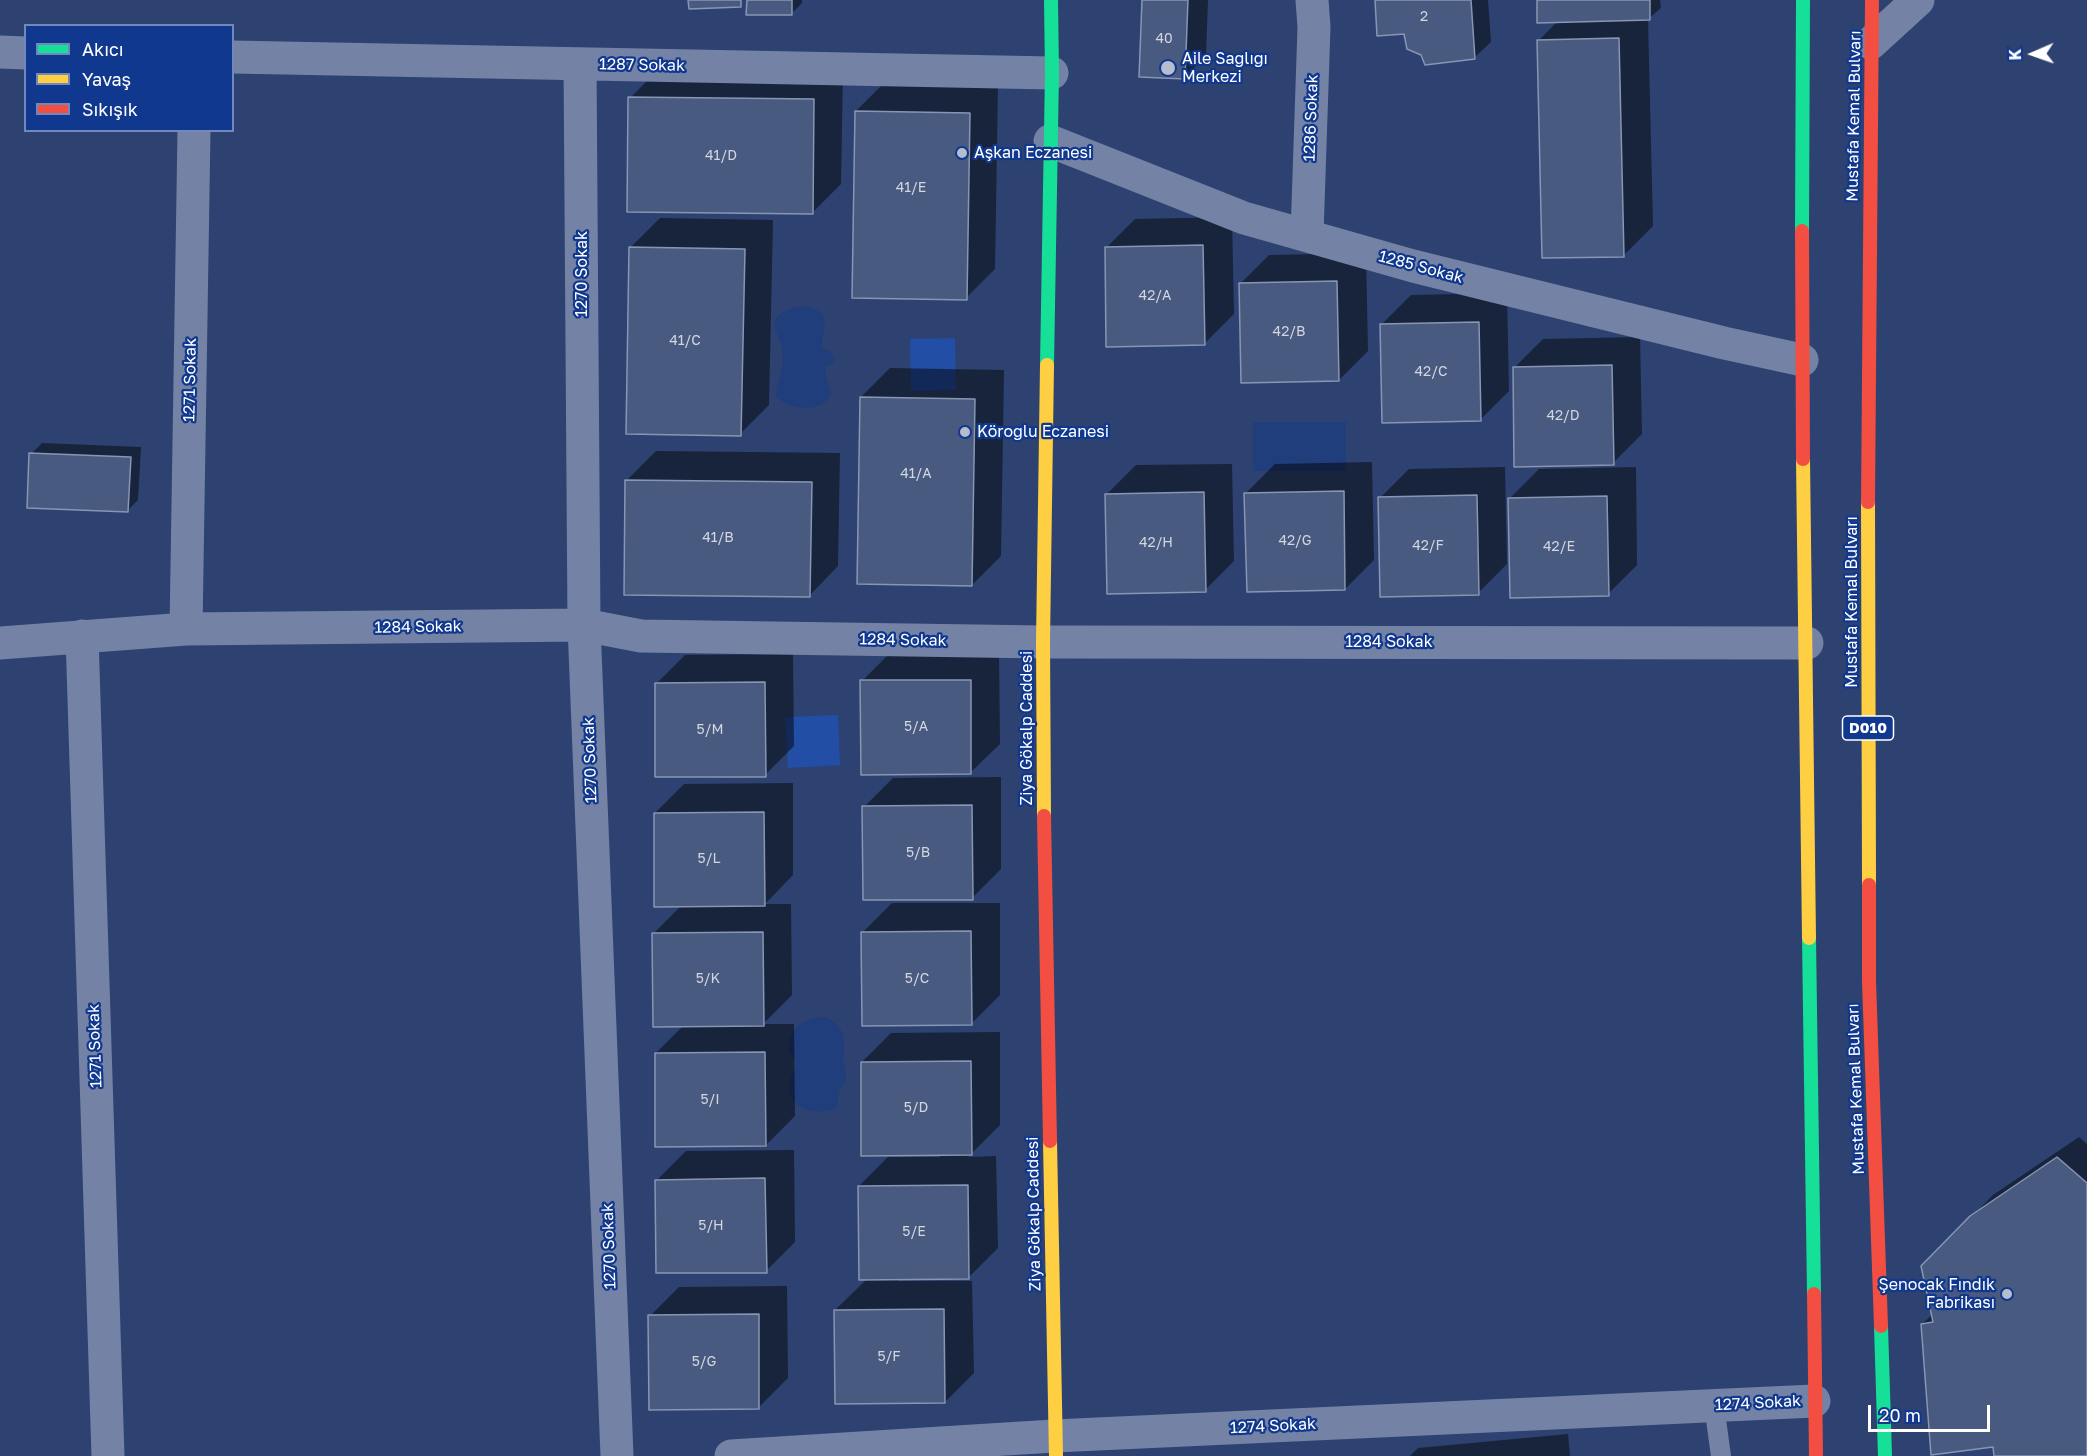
<!DOCTYPE html>
<meta charset="utf-8">
<style>
body{margin:0}
#map{position:relative;width:2087px;height:1456px;overflow:hidden;background:#2d4271;font-family:"Golos Text",sans-serif}
canvas{display:block}
.legend{position:absolute;left:24px;top:24px;width:210px;height:108px;box-sizing:border-box;background:#10388e;border:2px solid #7088bb;margin:0;padding:8px 10px;list-style:none;font-size:18px;color:#fff}
.legend li{display:flex;align-items:center;gap:12px;height:30px}
.legend b{width:30px;border:2px solid #7088bb}
.north{position:absolute;left:2003px;top:24px;width:60px;height:60px;-webkit-text-stroke:4px #10388e;paint-order:stroke;rotate:268deg;font-size:16px;font-weight:700;line-height:24px;text-align:center;color:#fff}
.north::after{content:'';display:block;margin:auto;width:21px;height:27px;background:#fff;clip-path:polygon(50% 0,100% 100%,50% 72%,0 100%)}
.scale{position:absolute;left:1868px;top:1405px;width:122px;height:27px;box-sizing:border-box;border:3px solid #fff;border-top:0;padding-left:8px;font-size:18px;line-height:21px;white-space:nowrap;color:#fff;-webkit-text-stroke:4px #10388e;paint-order:stroke}
</style>
<div id="map">
<canvas width="2087" height="1456"></canvas>
<ul class="legend">
<li><b style="height:8px;background:#16e098"></b>Akıcı</li>
<li><b style="height:8px;background:#ffcf43"></b>Yavaş</li>
<li><b style="height:8px;background:#f24e42"></b>Sıkışık</li>
</ul>
<div class="north">K</div>
<div class="scale">20 m</div>
</div>
<script>
const c = document.querySelector('canvas').getContext('2d');
c.lineJoin = 'round';
function fillPath(path, color) { c.fillStyle = color; c.fill(path, 'evenodd'); }
function strokePath(path, color, width, dash) { c.strokeStyle = color; c.lineWidth = width; c.lineCap = dash ? 'butt' : 'round'; c.setLineDash(dash || []); c.stroke(path); }
function label(font, color, halo, rows, align = 'center') {
  c.font = font + ' "Golos Text",sans-serif'; c.lineWidth = 4.5; c.setLineDash([]); c.textBaseline = 'middle'; c.strokeStyle = halo; c.fillStyle = color; for (const [text, x, y, turn = 0] of rows) {
    c.save(); c.translate(x, y); c.rotate((+turn || 0) * Math.PI / 180); c.textAlign = isNaN(turn) ? turn : align; if (halo) c.strokeText(text, 0, 0); c.fillText(text, 0, 0); c.restore();
  }
}
const green = new Path2D(`
 M955,338L956,390L911,391L910,339Z
 M838,715L840,765L788,768L785,717Z`);
const water = new Path2D(`
 M805,306C834,312 822,328 822,349L830,351L835,360L832,364L826,367L825,375L831,393C829,395 828,399 826,401C813,413 787,408 776,397C776,384 783,374 783,360C783,345 779,341 775,328C771,312 793,307 805,306Z
 M1253,422H1346V471H1253Z
 M823,1017C840,1022 845,1033 844,1050C844,1055 842,1056 843,1060C846,1069 847,1074 845,1084L840,1088L837,1107C821,1117 788,1110 789,1087C789,1076 797,1071 796,1060L789,1052C788,1028 801,1020 823,1017Z`);
const shadow = new Path2D(`
 M748,0H802V3L791,14Z
 M1143,0H1208L1206,56L1185,77Z
 M1377,0H1488L1491,42L1474,58L1405,33Z
 M1539,0H1660L1661,8L1648,19L1653,226L1624,255L1538,41L1558,21Z
 M659,69L843,70L841,184L812,213L630,98Z
 M885,82L998,84L995,269L966,298L856,111Z
 M1232,217L1234,314L1205,343L1106,248L1135,219Z
 M660,218L773,220L769,405L740,434L631,247Z
 M1366,253L1368,351L1339,380L1240,284L1269,255Z
 M1507,293L1509,391L1480,420L1382,324L1411,295Z
 M1640,337L1642,434L1613,463L1514,368L1543,339Z
 M890,368L1004,370L1001,556L972,585L861,397Z
 M42,443L141,447L138,500L128,510L31,454Z
 M656,451L840,453L838,566L810,595L627,480Z
 M1372,462L1374,560L1345,589L1246,493L1275,464Z
 M1232,464L1234,561L1205,590L1107,494L1136,465Z
 M1505,467L1507,564L1478,593L1380,498L1409,469Z
 M1636,467L1637,565L1608,594L1510,498L1539,469Z
 M999,651L1000,744L971,772L862,681L891,652Z
 M793,654L794,746L765,775L656,684L685,655Z
 M1001,777V869L972,898L864,807L893,778Z
 M793,783V875L765,904H791L792,995L763,1024H794L795,1116L766,1145L656,1053L684,1025L653,934L682,905L655,813L684,784Z
 M892,903H1000V995L971,1024L863,932Z
 M1000,1032V1125L968,1157L996,1156L998,1248L969,1277L898,1278V1281H972L974,1373L945,1402L835,1310L867,1279L859,1186L888,1157H940V1154L862,1062L891,1033Z
 M2079,1137L2087,1144V1456H1995L1994,1445L1922,1324L1933,1314L1922,1267L1993,1195Z
 M794,1150L795,1242L766,1271L657,1180L686,1151Z
 M787,1286L788,1378L759,1407L650,1316L679,1287Z
 M1568,1434L1570,1456H1410L1418,1448Z`);
const building = new Path2D(`
 M688,0H741V7L689,9Z
 M747,0H792V15H746Z
 M1142,0H1188L1185,79L1139,77Z
 M1375,0H1471L1475,59L1425,65L1421,55L1407,49L1404,34L1377,36Z
 M1537,0H1650V20L1537,23Z
 M1619,38L1624,257L1542,258L1537,40Z
 M628,97L814,99L813,214L627,212Z
 M855,111L970,113L967,300L852,298Z
 M1203,245L1205,345L1106,347L1105,247Z
 M629,247L745,249L741,436L626,434Z
 M1337,281L1339,381L1241,383L1239,283Z
 M1479,322L1481,421L1382,423L1380,324Z
 M1612,365L1614,465L1514,467L1513,367Z
 M860,397L975,399L972,586L857,584Z
 M29,453L131,457L128,512L27,508Z
 M625,480L812,482L810,597L624,595Z
 M1344,491L1345,590L1247,592L1244,493Z
 M1204,492L1206,592L1107,594L1105,494Z
 M1477,495L1479,595L1380,597L1378,497Z
 M1607,496L1609,596L1510,598L1508,498Z
 M860,680H971V774L861,775Z
 M765,682L766,777H655V683Z
 M972,805L973,900H863L862,806Z
 M764,812L765,906L654,907V813Z
 M971,931L972,1025L862,1026L861,932Z
 M763,932L764,1026L653,1027L652,933Z
 M765,1052L766,1146L655,1147V1053Z
 M971,1061L972,1155L861,1156V1062Z
 M2057,1157L2087,1183V1456H1994L1993,1447L1931,1455L1921,1324L1933,1322L1921,1266L1970,1216Z
 M765,1178L767,1273H656L655,1180Z
 M968,1185L969,1279L859,1280L858,1186Z
 M944,1309L945,1403L835,1404L834,1310Z
 M759,1314V1409L649,1410L648,1315Z`);
const lane = new Path2D(`
 M1714,1405L1721,1456`);
const street = new Path2D(`
 M1871,43L1918,0
 M0,52L26,53
 M232,57L1052,73
 M580,64L584,625L617,1456
 M1050,141L1244,218L1413,266L1724,343L1802,360
 M1307,235L1314,27L1312,0
 M186,629L194,130
 M82,636L108,1456
 M0,643L186,629L584,625L641,636L1043,642L1807,643
 M731,1456L1054,1436L1814,1401`);
const fast = new Path2D(`
 M1802,231L1803,0
 M1047,365L1052,73L1051,0
 M1809,938L1814,1294
 M1881,1326L1885,1456`);
const slow = new Path2D(`
 M1803,459L1809,938
 M1868,502L1869,885
 M1044,816L1043,642L1047,365
 M1050,1141L1056,1456`);
const jam = new Path2D(`
 M1802,231L1803,459
 M1868,502L1872,0
 M1044,816L1050,1141
 M1869,885V981L1881,1326
 M1814,1294L1816,1456`);
const markers = [
 [1168,68,8,"#b6bdcd"],
 [962,153,6,"#b6bdcd"],
 [965,432,6,"#b6bdcd"],
 [2007,1294,6,"#b6bdcd"]
];
const numberNames = [
 ["2",1424,17],
 ["40",1164,39],
 ["41/D",721,156],
 ["41/E",911,188],
 ["42/A",1155,296],
 ["42/B",1289,332],
 ["41/C",685,341],
 ["42/C",1431,372],
 ["42/D",1563,416],
 ["41/A",916,474],
 ["41/B",718,538],
 ["42/G",1295,541],
 ["42/H",1156,543],
 ["42/F",1428,546],
 ["42/E",1559,547],
 ["5/A",916,727],
 ["5/M",710,730],
 ["5/B",918,853],
 ["5/L",709,859],
 ["5/K",708,979],
 ["5/C",917,979],
 ["5/I",710,1100],
 ["5/D",916,1108],
 ["5/H",711,1226],
 ["5/E",914,1232],
 ["5/F",889,1357],
 ["5/G",704,1362]
];
const shields = [
 [1868,728,51]
];
const shieldNames = [
 ["D010",1868,728]
];
const poiNames = [
 ["Aile Sağlığı",1182,59],
 ["Merkezi",1182,77],
 ["Aşkan Eczanesi",974,153],
 ["Köroğlu Eczanesi",977,432],
 ["Şenocak Fındık",1995,1285,"right"],
 ["Fabrikası",1995,1303,"right"]
];
const streetNames = [
 ["1287 Sokak",642,65,1],
 ["Mustafa Kemal Bulvarı",1854,116,-89],
 ["1286 Sokak",1311,118,-88],
 ["1285 Sokak",1421,267,15],
 ["1270 Sokak",582,274,-90],
 ["1271 Sokak",190,380,-89],
 ["Mustafa Kemal Bulvarı",1852,602,-90],
 ["1284 Sokak",418,627,-1],
 ["1284 Sokak",903,640,1],
 ["1284 Sokak",1389,642],
 ["Ziya Gökalp Caddesi",1027,728,-90],
 ["1270 Sokak",590,760,-92],
 ["1271 Sokak",95,1046,-92],
 ["Mustafa Kemal Bulvarı",1856,1089,-92],
 ["Ziya Gökalp Caddesi",1034,1214,-91],
 ["1270 Sokak",609,1246,-92],
 ["1274 Sokak",1758,1403,-3],
 ["1274 Sokak",1273,1426,-3]
];
fillPath(green, '#234ea5');
fillPath(water, '#203d7c');
fillPath(shadow, '#0007');
fillPath(building, '#485a80');
strokePath(building, '#8896b3', 1.5);
strokePath(lane, '#7483a5', 20);
strokePath(street, '#7483a5', 33);
strokePath(fast, '#16e098', 14);
strokePath(slow, '#ffcf43', 14);
strokePath(jam, '#f24e42', 14);
for (const [x, y, r, color] of markers) { const dot = new Path2D(); dot.arc(x, y, r, 0, 2 * Math.PI); c.fillStyle = color; c.fill(dot); strokePath(dot, '#10388e', 2); }
label('14px', '#d1d6df', null, numberNames);
for (const [x, y, w] of shields) { const box = new Path2D(); box.roundRect(x - w / 2, y - 12, w, 24, 4.5); c.fillStyle = '#10388e'; c.fill(box); strokePath(box, '#fff', 1.5); }
label('bold 15px', '#fff', null, shieldNames);
label('16px', '#fff', '#10388e', poiNames, 'left');
label('16px', '#fff', '#10388e', streetNames);
</script>
